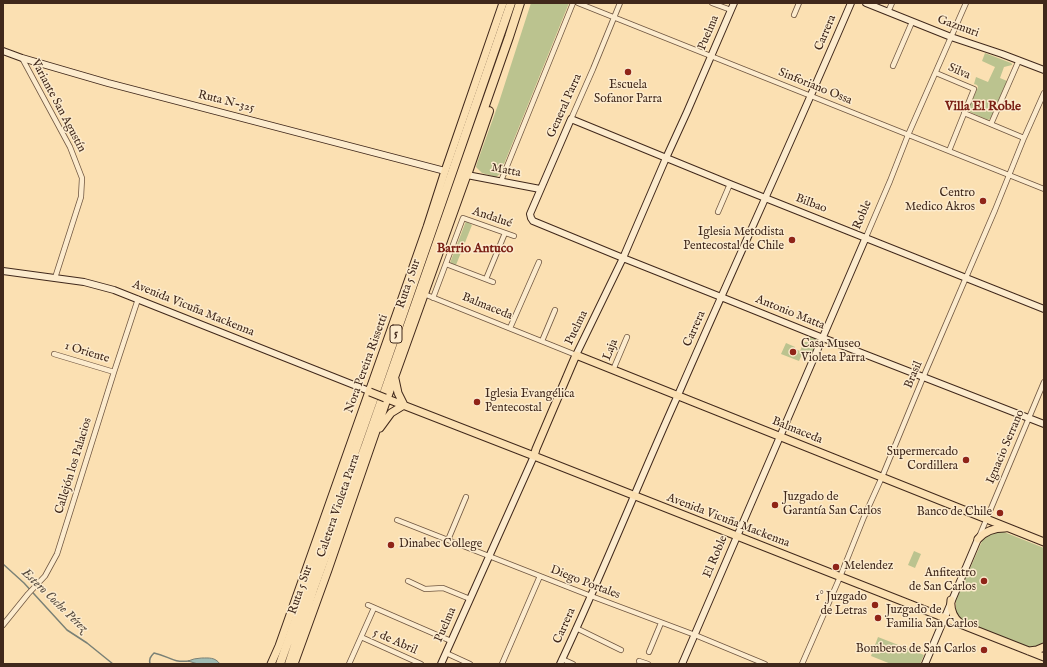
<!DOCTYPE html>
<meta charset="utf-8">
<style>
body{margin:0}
#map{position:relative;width:1047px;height:667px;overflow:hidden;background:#fbe0b2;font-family:"IM FELL English",serif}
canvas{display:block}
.frame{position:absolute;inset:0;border:4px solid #40281b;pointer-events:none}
</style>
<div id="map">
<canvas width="1047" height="667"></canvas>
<div class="frame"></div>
</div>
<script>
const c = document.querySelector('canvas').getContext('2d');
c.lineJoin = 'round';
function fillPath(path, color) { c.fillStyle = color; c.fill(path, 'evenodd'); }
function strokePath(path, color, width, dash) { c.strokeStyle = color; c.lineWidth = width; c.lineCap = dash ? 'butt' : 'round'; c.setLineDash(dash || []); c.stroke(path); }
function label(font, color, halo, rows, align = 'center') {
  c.font = font + ' "IM FELL English",serif'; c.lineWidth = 3; c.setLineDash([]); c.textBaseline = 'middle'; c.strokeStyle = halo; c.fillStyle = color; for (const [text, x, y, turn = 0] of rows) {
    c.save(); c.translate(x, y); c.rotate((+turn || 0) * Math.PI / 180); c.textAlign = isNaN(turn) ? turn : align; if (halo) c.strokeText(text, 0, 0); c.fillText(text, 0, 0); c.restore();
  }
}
const green = new Path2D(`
 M531,3H569L500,174L496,177L482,173L476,167L477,163L499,102Z
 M985,53L1011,63L1012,64V65L1004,67L1000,78L1007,81L991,118L988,120L970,112L968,110L978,87L977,85L974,84L976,77L988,82L995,67L982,61Z
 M466,221L472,225L456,265L450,263Z
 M809,336L817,339L818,341L812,355L805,352L804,353L803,352L799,361L781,354L786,343L795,347V349L800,351L804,342H807Z
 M998,531L1004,532L1044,548V645L1031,649L961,621L957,617L956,612V600L983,539L991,533Z
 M914,551L921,554L915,568L908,565Z
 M878,637L924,655L920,664H891L871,656Z`);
const water = new Path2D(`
 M202,658C209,658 215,657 220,664H198L188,661L194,659Z`);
const stream = new Path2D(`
 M3,564L24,583L67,630L87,643L113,664
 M150,664C149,659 150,657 154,653C169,656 172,663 189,661`);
const street = new Path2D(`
 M578,3L1044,189
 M712,3L731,10
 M888,12L892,3
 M794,15L799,3
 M22,58L70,147L82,178L81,197L55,278
 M893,66L912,22
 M936,73L974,89L949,151
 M964,113L1024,138
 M571,119L593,69L620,3
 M991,124L1019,60
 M501,181L573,3
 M718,212L730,184
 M866,237L890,181L908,135L966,3
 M446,264L493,282
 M486,279L505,233
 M424,294L576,355
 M433,298L463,218L514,236
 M510,328L539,262
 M542,341L555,310
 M54,354L114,372
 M613,370L627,337
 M397,520L591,596L695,635L765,664
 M979,537L1044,382
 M448,540L466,497
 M408,581L425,589L443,588L470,599
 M368,605L451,641
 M3,625L28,594L45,576L57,554L114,372L138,299
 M576,628L621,650
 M361,637L421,664
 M649,652L661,623
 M446,653L470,664
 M562,659L573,664
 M639,661L648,664
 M349,664L374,608
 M502,664L540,576
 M802,664L840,577L864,517L882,477L925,373L995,210L1024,138L1044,93`);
const secondary = new Path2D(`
 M866,3L951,37L1002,54L1044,70
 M3,51L22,58L108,83L445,171
 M467,175L540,189
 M3,271L84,282L114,290L316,370L369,391
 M1044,309L730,184L571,119L530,214L531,218L533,221L623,258L721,297L823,338L1044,424
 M576,355L623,258L666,158L687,112L734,3
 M441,664L534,456
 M560,664C602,575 638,484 678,395C735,264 795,134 851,3
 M682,664L866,237
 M925,664L978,539`);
const primary = new Path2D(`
 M395,379L398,393L404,405
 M385,398L534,456L1044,657
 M380,428L391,413L404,405
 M534,456L536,449L576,355L1044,542
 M978,539C985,531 995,528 1005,528
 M951,600C950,610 953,617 960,623
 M1029,651L1037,650L1044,647
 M271,664L279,646L400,304L427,227L445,171L503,3
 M294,664L328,570L395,376L467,175`);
const highway = new Path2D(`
 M467,175L489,111
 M280,664L372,403L511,3
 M289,664L314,587L366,445L509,37L520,3`);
const primaryBridge = new Path2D(`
 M370,392L385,398`);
const markers = [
 [628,72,4,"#8f2418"],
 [983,201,4,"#8f2418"],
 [792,240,4,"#8f2418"],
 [793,352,4,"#8f2418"],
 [477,402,4,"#8f2418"],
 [966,460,4,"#8f2418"],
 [775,505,4,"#8f2418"],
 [1000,513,4,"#8f2418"],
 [391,545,4,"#8f2418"],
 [836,567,4,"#8f2418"],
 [984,581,4,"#8f2418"],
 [875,605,4,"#8f2418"],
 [878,618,4,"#8f2418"],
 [984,650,4,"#8f2418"]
];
const shields = [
 [396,334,12]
];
const shieldNames = [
 ["5",396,334]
];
const streetNames = [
 ["Gazmuri",958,27,20],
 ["Puelma",709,33,-67],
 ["Carrera",826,33,-67],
 ["Silva",959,72,23],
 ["Sinforiano Ossa",815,87,22],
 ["Ruta N-325",226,102,14],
 ["Variante San Agustín",58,106,62],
 ["General Parra",565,106,-66],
 ["Matta",506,171,11],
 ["Bilbao",811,204,21],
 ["Roble",863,215,-67],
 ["Andalué",492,218,19],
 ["Ruta 5 Sur",409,284,-71],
 ["Balmaceda",487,307,22],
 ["Avenida Vicuña Mackenna",193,309,22],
 ["Antonio Matta",790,313,22],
 ["Puelma",577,328,-64],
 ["Carrera",695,329,-66],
 ["Laja",611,350,-68],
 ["1 Oriente",87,353,17],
 ["Nora Pereira Rissetti",367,364,-70],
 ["Brasil",914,375,-67],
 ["Balmaceda",797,431,22],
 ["Ignacio Serrano",1006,447,-67],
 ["Callejón los Palacios",74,466,-73],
 ["Caletera Violeta Parra",339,506,-71],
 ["Avenida Vicuña Mackenna",728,521,21],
 ["El Roble",716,557,-67],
 ["Diego Portales",585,583,21],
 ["Ruta 5 Sur",301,590,-71],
 ["Puelma",446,625,-66],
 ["Carrera",565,626,-66],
 ["5 de Abril",395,642,24]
];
const poiNames = [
 ["Escuela",628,86,"center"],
 ["Sofanor Parra",628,100,"center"],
 ["Centro",975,194],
 ["Medico Akros",975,208],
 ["Iglesia Metodista",784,233],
 ["Pentecostal de Chile",784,247],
 ["Casa Museo",801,345,"left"],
 ["Violeta Parra",801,359,"left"],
 ["Iglesia Evangélica",485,395,"left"],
 ["Pentecostal",485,409,"left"],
 ["Supermercado",958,453],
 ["Cordillera",958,467],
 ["Juzgado de",783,498,"left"],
 ["Garantía San Carlos",783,512,"left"],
 ["Banco de Chile",992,513],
 ["Dinabec College",399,545,"left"],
 ["Melendez",844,567,"left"],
 ["Anfiteatro",976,574],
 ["de San Carlos",976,588],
 ["1° Juzgado",867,598],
 ["de Letras",867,612],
 ["Juzgado de",886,611,"left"],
 ["Familia San Carlos",886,625,"left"],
 ["Bomberos de San Carlos",976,650]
];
const neighbourhoodNames = [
 ["Villa El Roble",983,107],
 ["Barrio Antuco",475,249]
];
const waterNames = [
 ["Estero Coche Pérez",54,601,44]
];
fillPath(green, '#bbc38f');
fillPath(water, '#a0bcb3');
strokePath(water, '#7a8176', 1);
strokePath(stream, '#7a8176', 1.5);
strokePath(street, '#6f5641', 6);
strokePath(secondary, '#40281b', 8);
strokePath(primary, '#40281b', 9);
strokePath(highway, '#40281b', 10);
strokePath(street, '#fcebcd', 4.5);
strokePath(secondary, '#fcebcd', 6);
strokePath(primary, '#fbe0b2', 7);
strokePath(highway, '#fbe0b2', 8);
strokePath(primaryBridge, '#40281b', 9, []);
strokePath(primaryBridge, '#fbe0b2', 7);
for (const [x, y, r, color] of markers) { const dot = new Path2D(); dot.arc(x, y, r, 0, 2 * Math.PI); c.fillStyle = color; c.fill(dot); strokePath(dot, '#fcebcd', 1.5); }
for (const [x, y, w] of shields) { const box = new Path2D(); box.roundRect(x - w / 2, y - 9, w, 18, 3); c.fillStyle = '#fcebcd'; c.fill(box); strokePath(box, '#40281b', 1); }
label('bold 11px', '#40281b', null, shieldNames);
label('12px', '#40281b', '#fcebcd', streetNames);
label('12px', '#40281b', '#fcebcd', poiNames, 'right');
label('bold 13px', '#7a1f14', '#fcebcd', neighbourhoodNames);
label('italic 13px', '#584d41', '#fcebcd', waterNames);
</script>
